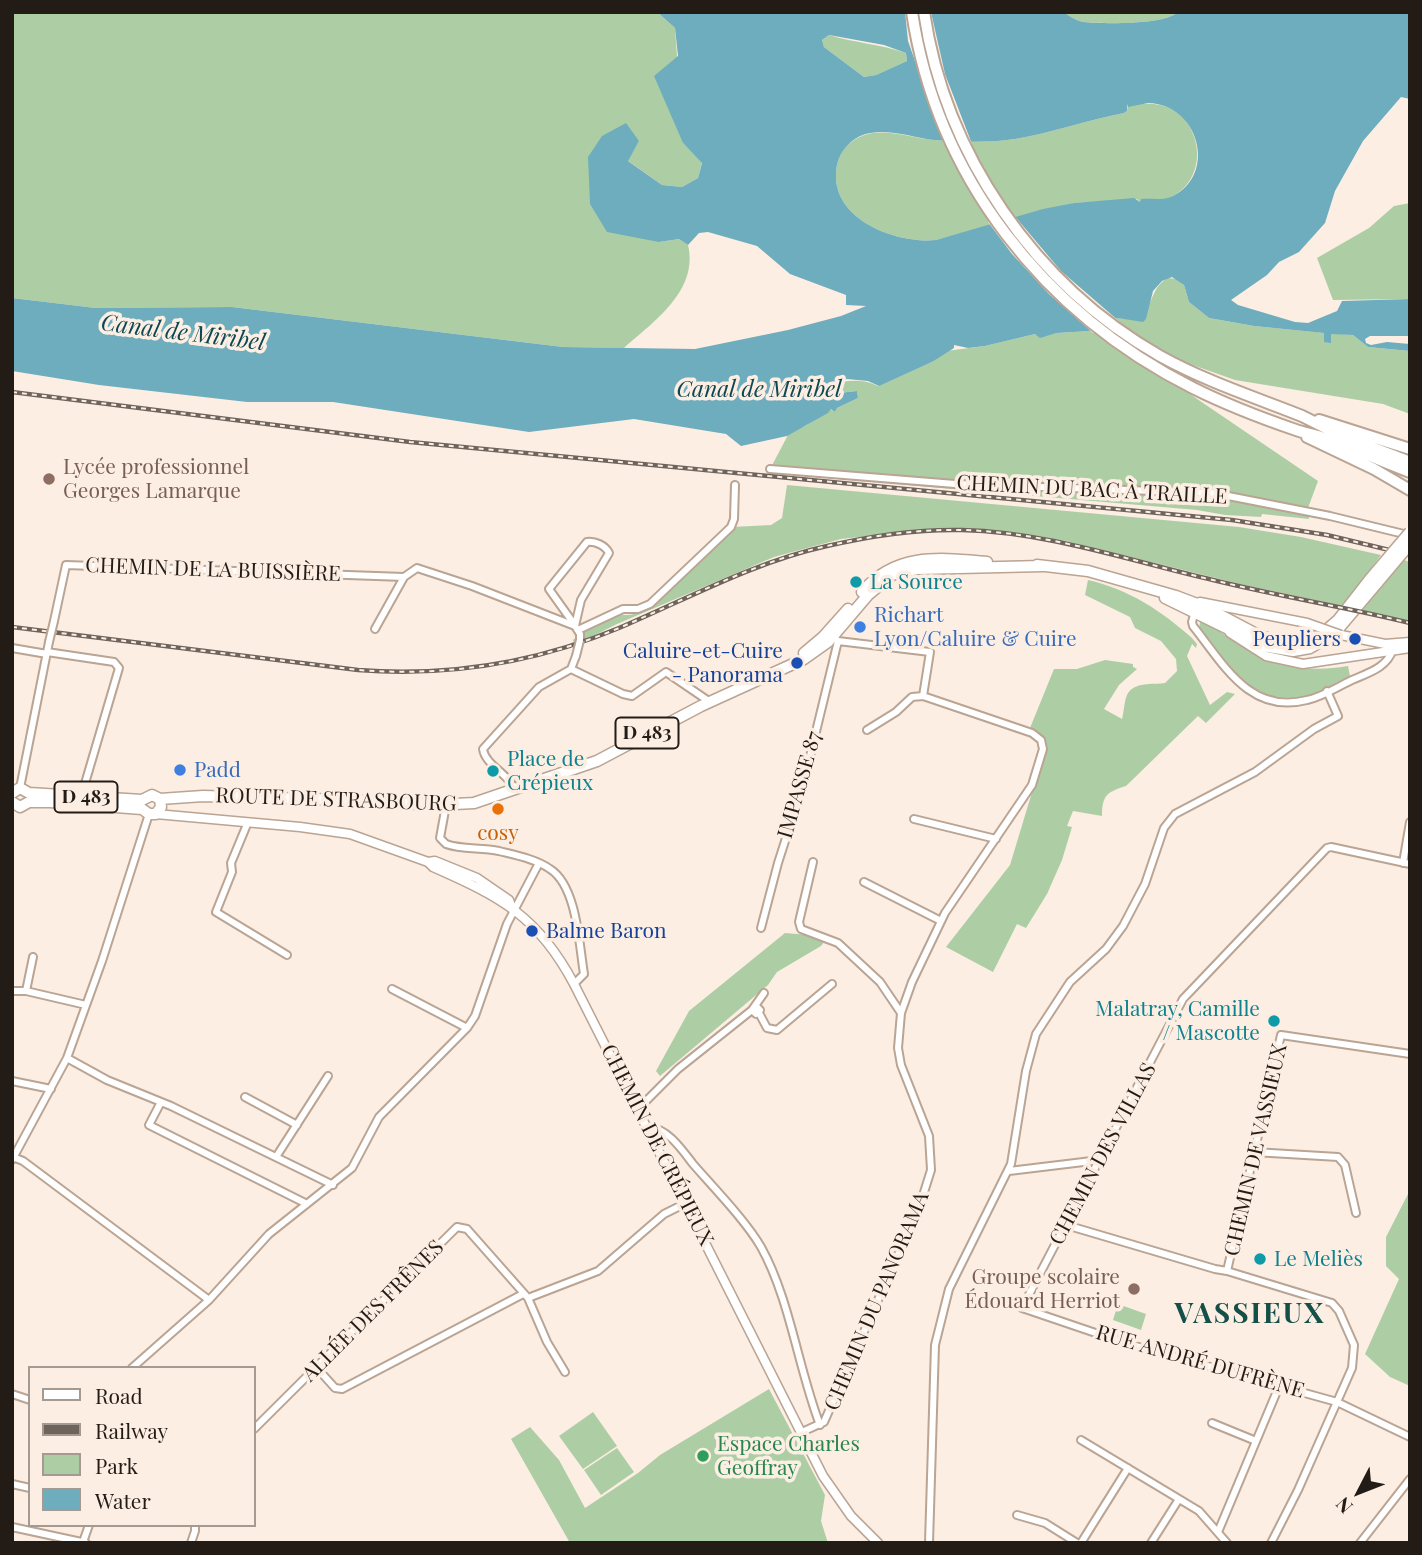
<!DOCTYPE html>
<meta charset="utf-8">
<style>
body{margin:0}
#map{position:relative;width:1422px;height:1555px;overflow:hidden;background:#fceee3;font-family:"Playfair Display",serif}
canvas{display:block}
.frame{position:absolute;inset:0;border:14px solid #231b15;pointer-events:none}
.legend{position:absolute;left:28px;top:1366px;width:228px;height:161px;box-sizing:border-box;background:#fceee3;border:2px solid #a59a91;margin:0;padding:9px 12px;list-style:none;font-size:21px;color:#231b15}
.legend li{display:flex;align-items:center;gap:14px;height:35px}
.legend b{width:35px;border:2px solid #a59a91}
.north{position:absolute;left:1324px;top:1457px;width:70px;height:70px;-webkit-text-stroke:5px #fceee3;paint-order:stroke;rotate:228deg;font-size:19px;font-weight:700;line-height:28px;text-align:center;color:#231b15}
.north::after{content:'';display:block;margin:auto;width:24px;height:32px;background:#231b15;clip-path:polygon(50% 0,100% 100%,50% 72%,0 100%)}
</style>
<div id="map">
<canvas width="1422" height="1555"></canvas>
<div class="frame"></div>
<ul class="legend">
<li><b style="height:9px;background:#fff"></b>Road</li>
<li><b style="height:9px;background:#6e645c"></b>Railway</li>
<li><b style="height:19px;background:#adcea4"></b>Park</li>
<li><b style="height:19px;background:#6eadbd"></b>Water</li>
</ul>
<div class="north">N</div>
</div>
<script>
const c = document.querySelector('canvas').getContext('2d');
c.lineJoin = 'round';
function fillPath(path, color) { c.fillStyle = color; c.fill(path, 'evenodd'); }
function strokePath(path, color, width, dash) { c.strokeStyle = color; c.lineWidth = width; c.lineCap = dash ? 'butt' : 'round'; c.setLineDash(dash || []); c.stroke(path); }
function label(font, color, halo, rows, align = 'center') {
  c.font = font + ' "Playfair Display",serif'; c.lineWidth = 7; c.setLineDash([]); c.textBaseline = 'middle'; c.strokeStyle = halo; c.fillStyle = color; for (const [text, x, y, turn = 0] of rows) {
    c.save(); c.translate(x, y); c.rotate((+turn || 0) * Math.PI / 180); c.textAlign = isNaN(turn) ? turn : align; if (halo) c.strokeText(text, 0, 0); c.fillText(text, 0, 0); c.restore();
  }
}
const green = new Path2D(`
 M12,12H657L675,28L683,143L702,162L698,178L682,187L662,185L627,160L639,141L602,136L659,242L679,239L688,245C699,291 653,322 624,348L563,347L232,307L96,308L12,298Z
 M1064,12H1178C1165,25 1103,24 1084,22C1077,21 1070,17 1064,12Z
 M829,35C855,43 880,44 906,53L907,61L876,75L864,77L824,47L822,40Z
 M1128,103C1143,105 1157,101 1171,109C1203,126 1208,177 1173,196C1164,201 1151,201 1141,203L1137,199L1074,203L936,240C898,244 834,221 836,174C836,163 840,153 848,145C871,122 906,137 934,140C960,142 989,143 1015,139C1051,133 1087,120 1124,113L1127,111Z
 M1410,203V299L1333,300L1317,258L1369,228L1394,206Z
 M1168,278L1177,279L1184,285L1189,302L1209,318L1254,326L1325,333V340L1330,342L1331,333L1353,335L1368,347L1410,351V414L1383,404L1235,380L1187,363L1144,366L1178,386L1318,481L1308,508L1309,519L1262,514L1261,517L1225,515L1197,510L768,473L789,433L807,425L831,409L835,412L837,408L858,398L857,391L839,393L835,387H828V383C847,382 859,377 878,386L932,362L946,351L985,346L1035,334L1046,336L1057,333L1089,331L1118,318L1136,319C1140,315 1145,310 1148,306C1155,294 1155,285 1168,278Z
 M787,485L1239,527L1301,537L1381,555L1343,606L1244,585L1066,541L1006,532L931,529L841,539L774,557L617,624L575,645L573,640C585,630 599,620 613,616C623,614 631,617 641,611L732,527L771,525L782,518Z
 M1401,559L1410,562V621L1362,611Z
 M1088,580C1128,589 1162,611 1192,638L1197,644L1196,648L1192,644L1187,656L1210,705L1227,692L1235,694L1206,723L1198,716L1126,786C1108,792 1102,794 1102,816L1073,811L1067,826L1072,827L1062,860L1047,894L1026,928L1017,924L993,972L946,947L1010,865L1046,746L1042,736L1030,728L1054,669H1077L1105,660L1133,664V667L1137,669L1119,685L1104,709L1122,719C1124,712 1124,702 1127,695C1134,681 1153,685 1165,683L1177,671L1176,659L1161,641L1135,628L1130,617L1085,595Z
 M1200,622H1205C1254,653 1285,677 1348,666L1350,676C1336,682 1321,692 1306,696C1252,707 1227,665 1199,629Z
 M785,933L809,935L825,941L821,946L777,972L768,985L660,1076L656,1071L689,1011Z
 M1410,1190V1386L1390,1377L1365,1354L1399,1279L1386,1266V1237Z
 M1118,1304L1146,1314L1141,1330L1113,1320Z
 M769,1389L825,1495L821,1521L828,1543H570L511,1439L530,1427L559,1460L585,1508L638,1473L660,1455Z
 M593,1412L617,1446L583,1469L559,1436Z
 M617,1448L634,1472L601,1495L584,1470Z`);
const water = new Path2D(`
 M657,12H1064C1070,17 1077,21 1084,22C1103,24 1165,25 1178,12H1410V99L1401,97L1363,141L1335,191L1325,223L1299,252L1279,262L1267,275L1231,300L1238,305L1295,322L1308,323L1337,311L1342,301L1410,299V336H1370L1365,339L1366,343L1371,345L1387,342L1410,344V351L1368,347L1353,335L1331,334V343L1324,342V333L1254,326L1209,318L1189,302L1184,285L1172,277L1162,281L1153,291L1146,319L1143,322L1118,318L1089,331L1057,333L1040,338L1035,334L985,346L968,348L954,345V348L932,362L879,386L868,381L847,379L828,383V387H835L839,393L857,391L858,398L837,408L835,412L831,409L828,413L787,436L741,446L726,434L634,419L529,432L333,402H247L99,385L12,371V298L96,308L232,307L563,347L695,349L788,330L841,316L866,306L846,305V295L790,274L757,246L708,232L699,233L688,245L679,239L659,242L607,232L590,204L588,157L602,136L626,123L639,141L628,161L662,185L682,187L698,178L702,163L683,143L654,76L678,56L675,28ZM829,35L884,45L906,53L907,61L876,75L864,77L824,47L822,40ZM1148,103C1198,104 1218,173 1173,196C1163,201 1151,198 1141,199L1140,202L1134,198L1074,203L1043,209L936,240C898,244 834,221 836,174C836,163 840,153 848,145C870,121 907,137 934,140C960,142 989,143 1015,139C1051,133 1087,120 1124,113L1127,111V104L1128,107Z`);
const pier = new Path2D(`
 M905,12H931L945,74L972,144H944L908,41Z
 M1013,214L1061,271L1120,322L1093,333L1049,294L1012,254L988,222Z`);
const street = new Path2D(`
 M770,469L955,484L1213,493L1330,516L1408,535
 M1195,611L1192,622L1193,626C1223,663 1249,715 1307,700C1322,697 1337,687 1352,680C1368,673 1387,668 1393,649
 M54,621L66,565L404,577L417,568L472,586L575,626
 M574,624L549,589L587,542C595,541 605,545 609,553L581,600L575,626L580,634V640
 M375,629L404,577
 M578,630L623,609H638L650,604L731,527L734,519L735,485
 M12,648L47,654
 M47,652L114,662L119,668L81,797
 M571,669L623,694L632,696L666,672L710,702
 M867,730L896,712L912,697L923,696
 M20,788L49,642
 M515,790C509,774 485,765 483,749L539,687L571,669L576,656
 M446,805L440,838L446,844C462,850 481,847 499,851C515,855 536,859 550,869C577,886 579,944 584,974L574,984
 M914,819L996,839
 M248,822L231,863L232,872L216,912L287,955
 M813,862L799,922L801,929L838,943L880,982L901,1013
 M1403,863L1410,822
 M1410,864L1331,847L1327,848L1183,999L1022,1308L1128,1344L1337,1402L1410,1437
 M864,882L941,921
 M761,928L778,863L803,785L838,641
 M392,989L467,1028
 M12,991H26L86,1005
 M26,991L33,957
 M756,1006L760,1010L756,1014L752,1010L764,993
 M759,1013L767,1028L777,1030L832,984
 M67,1058L107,1080L171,1106L333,1185
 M12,1081L51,1089
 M245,1097L297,1125
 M161,1102L149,1125L307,1204
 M639,1108L678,1069L752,1010
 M649,1128C667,1127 683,1151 693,1164C713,1187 746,1221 761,1247C790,1299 798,1368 820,1425
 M1254,1152L1338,1157L1345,1165L1356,1213
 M13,1157L23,1161L209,1300
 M276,1157L328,1076
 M12,1160L67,1058L102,961L149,814
 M1009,1171L1100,1160
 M1066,1225L1215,1269L1227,1271
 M528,1298L547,1342L565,1372
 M316,1367L335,1388L342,1389L523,1294
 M132,1368L209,1300L269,1234L352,1168L379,1117L467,1028L475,1016L507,924L539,863
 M12,1394L30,1400
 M1212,1423L1256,1441
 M254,1429L457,1227L467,1229L528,1298L598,1271L664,1214L686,1203
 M802,1432L824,1422L920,1205L931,1170L929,1136L901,1065L898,1048L901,1013L912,982L945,913L1032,785L1043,749L1041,740L1032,733L923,696L930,652L838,641L832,635
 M1081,1440L1199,1511L1227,1543
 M12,1484L30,1488
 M1017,1515L1045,1523L1077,1543
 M12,1527L86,1543
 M1218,1532L1280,1384
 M83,1542L89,1525
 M191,1543L195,1531V1525
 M929,1543L935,1345L949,1289L1011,1164L1026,1071L1036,1034L1070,982L1106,949L1123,926L1145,884L1164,828L1175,814L1255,772L1314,729L1338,716L1327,691
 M1081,1543L1128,1468
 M1151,1543L1179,1499
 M1271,1543L1298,1490L1352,1368L1354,1345L1339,1311L1332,1303L1227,1271L1281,1035L1410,1054
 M1360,1543L1410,1479`);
const secondary = new Path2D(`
 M1200,602L1307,623
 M1230,633L1266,656L1303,664L1410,648
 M1341,635L1385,644L1410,642
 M156,814L300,827L350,834L428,862L433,867C501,897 538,916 574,984L823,1476L851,1516L878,1543
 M428,862L435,861L477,878L509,900L511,906`);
const primary = new Path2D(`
 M1037,565L1088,571L1176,596L1205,607L1260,636L1283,642L1306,640L1323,633L1338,620L1370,579
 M862,592C896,552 940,558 987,562
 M1165,598L1263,646L1293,651L1310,648L1334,634L1378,582
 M804,653L823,637L848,609
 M12,793L20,788L29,793L142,800
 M160,799L203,796L349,800L436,805L474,803L597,761L701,706L804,659L828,642L868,595L892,575L917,569L1042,566
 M142,800L152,795L160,799
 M12,802L20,807L29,802H50L142,809
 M142,809L149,814H156L161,807L160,799`);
const highway = new Path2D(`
 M912,12C937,178 1044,313 1193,388C1225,404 1261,418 1296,430C1304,433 1313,434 1321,437C1351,447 1380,461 1410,472
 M924,12C945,155 1035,285 1160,356C1205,381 1254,397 1302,416C1310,420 1318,424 1326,428C1353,441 1382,451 1410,462
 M1319,420L1410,449
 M1307,437L1374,469L1410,490`);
const rail = new Path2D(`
 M12,392L410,442L1232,520L1327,535L1410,555
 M12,627L358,670C449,677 535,663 619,628C687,599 754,562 827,546C870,536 917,529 962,530C1048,532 1130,561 1213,580C1278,596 1345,607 1410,623`);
const streetBridge = new Path2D(`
 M49,642L54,621
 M576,656L580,640`);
const secondaryBridge = new Path2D(`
 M1307,623L1341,635`);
const primaryBridge = new Path2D(`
 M1370,579L1410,532
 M1378,582L1410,544`);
const markers = [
 [49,479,7,"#8d6e63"],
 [856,582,7,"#0f9aa8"],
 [860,627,7,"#3f7fe0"],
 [1355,639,7,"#1a4fb4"],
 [797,663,7,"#1a4fb4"],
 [180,770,7,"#3f7fe0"],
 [493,771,7,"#0f9aa8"],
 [498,809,7,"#e8710a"],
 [532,931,7,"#1a4fb4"],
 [1274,1021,7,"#0f9aa8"],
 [1260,1259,7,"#0f9aa8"],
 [1134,1289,7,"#8d6e63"],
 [703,1456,7,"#2e9e5b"]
];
const shields = [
 [647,733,63],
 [86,797,63]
];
const shieldNames = [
 ["D 483",647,733],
 ["D 483",86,797]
];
const educationNames = [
 ["Lycée professionnel",63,467],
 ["Georges Lamarque",63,491],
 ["Groupe scolaire",1120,1277,"right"],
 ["Édouard Herriot",1120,1301,"right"]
];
const streetNames = [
 ["CHEMIN DU BAC À TRAILLE",1092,490,3],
 ["CHEMIN DE LA BUISSIÈRE",213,570,2],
 ["IMPASSE 87",800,785,-74],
 ["ROUTE DE STRASBOURG",336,800,2],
 ["CHEMIN DE CRÉPIEUX",657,1145,63],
 ["CHEMIN DE VASSIEUX",1256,1150,-77],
 ["CHEMIN DES VILLAS",1103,1154,-62],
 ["CHEMIN DU PANORAMA",877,1301,-67],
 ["ALLÉE DES FRÊNES",373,1311,-45],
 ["RUE ANDRÉ DUFRÈNE",1200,1362,16]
];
const cultureNames = [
 ["La Source",870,582],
 ["Place de",507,759],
 ["Crépieux",507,783],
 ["Malatray, Camille",1260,1009,"right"],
 ["/ Mascotte",1260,1033,"right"],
 ["Le Meliès",1274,1259]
];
const shopNames = [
 ["Richart",874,615],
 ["Lyon/Caluire & Cuire",874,639],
 ["Padd",194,770]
];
const transitNames = [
 ["Peupliers",1341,639],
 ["Caluire-et-Cuire",783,651],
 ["- Panorama",783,675],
 ["Balme Baron",546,931,"left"]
];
const foodNames = [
 ["cosy",498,833]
];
const leisureNames = [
 ["Espace Charles",717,1444],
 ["Geoffray",717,1468]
];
const waterNames = [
 ["Canal de Miribel",183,333,7],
 ["Canal de Miribel",759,390]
];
const districtNames = [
 ["VASSIEUX",1250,1314]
];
fillPath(green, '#adcea4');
fillPath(water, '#6eadbd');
fillPath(pier, '#fceee3');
strokePath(street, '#baa493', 10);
strokePath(secondary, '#baa493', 11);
strokePath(primary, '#baa493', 13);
strokePath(highway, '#baa493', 14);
strokePath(street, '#fff', 6);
strokePath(secondary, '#fff', 8);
strokePath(primary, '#fff', 10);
strokePath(highway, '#fff', 10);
strokePath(rail, '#6e645c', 4.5);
strokePath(rail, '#fceee3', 2, [5]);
strokePath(streetBridge, '#baa493', 10, []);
strokePath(secondaryBridge, '#baa493', 11, []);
strokePath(primaryBridge, '#baa493', 13, []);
strokePath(streetBridge, '#fff', 6);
strokePath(secondaryBridge, '#fff', 8);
strokePath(primaryBridge, '#fff', 10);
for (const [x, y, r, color] of markers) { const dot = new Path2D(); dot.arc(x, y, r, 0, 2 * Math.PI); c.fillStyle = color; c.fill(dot); strokePath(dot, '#fceee3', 2.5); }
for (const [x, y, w] of shields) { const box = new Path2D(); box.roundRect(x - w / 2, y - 15.5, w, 31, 5); c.fillStyle = '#fceee3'; c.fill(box); strokePath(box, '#231b15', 2); }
label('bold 19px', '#231b15', null, shieldNames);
label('21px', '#785e54', '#fceee3', educationNames, 'left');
label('21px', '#231b15', '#fceee3', streetNames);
label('21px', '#0d838f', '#fceee3', cultureNames, 'left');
label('21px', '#366cbe', '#fceee3', shopNames, 'left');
label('21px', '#164399', '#fceee3', transitNames, 'right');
label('21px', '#c56008', '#fceee3', foodNames);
label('21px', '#27864d', '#fceee3', leisureNames, 'left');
label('italic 23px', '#0c4752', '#fceee3', waterNames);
c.letterSpacing = '2px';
label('bold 28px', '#144f48', '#fceee3', districtNames);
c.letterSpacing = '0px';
</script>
